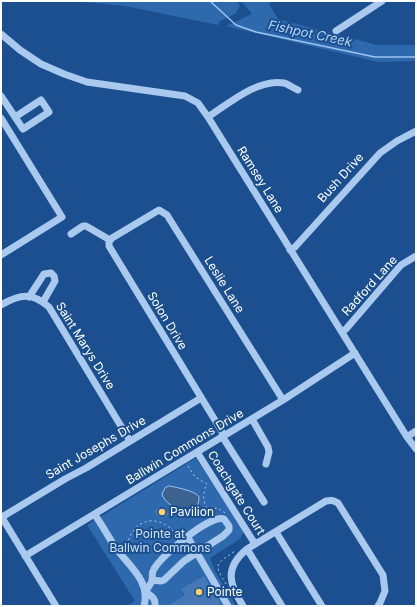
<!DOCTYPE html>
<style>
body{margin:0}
#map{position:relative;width:417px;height:607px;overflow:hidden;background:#1b4f8f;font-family:Inter,sans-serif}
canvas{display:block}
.frame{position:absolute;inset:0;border:2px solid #fff;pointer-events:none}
</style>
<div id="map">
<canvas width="417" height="607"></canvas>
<div class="frame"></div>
</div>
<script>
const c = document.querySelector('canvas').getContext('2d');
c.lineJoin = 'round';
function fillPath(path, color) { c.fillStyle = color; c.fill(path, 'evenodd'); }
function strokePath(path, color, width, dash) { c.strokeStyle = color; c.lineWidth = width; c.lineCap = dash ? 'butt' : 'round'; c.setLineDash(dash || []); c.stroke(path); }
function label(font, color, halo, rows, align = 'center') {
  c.font = font + ' Inter,sans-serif'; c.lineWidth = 4; c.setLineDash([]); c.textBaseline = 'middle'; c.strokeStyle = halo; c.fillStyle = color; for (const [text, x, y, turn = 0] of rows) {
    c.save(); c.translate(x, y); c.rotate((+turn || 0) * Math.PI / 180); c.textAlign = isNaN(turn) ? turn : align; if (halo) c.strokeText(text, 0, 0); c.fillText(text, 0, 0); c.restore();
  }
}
const green = new Path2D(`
 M73,1H236L240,5L235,14L220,21L218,25L125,6Z
 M241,1H274L269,4L278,19L377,45H416V61L378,62L226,26L252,14Z
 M196,458L244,531L240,539L210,558L216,573L236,606H127L135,601L87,525Z`);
const water = new Path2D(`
 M169,486C172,486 192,491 194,493C197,494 198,496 199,497C200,520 166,509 162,494L165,488Z`);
const stream = new Path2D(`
 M210,1L236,25L256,32L375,57H416`);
const building = new Path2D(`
 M159,508L162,512L166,509L169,514L165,517L162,513L157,516L154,511Z
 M204,576L222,606H168L185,595L181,589Z`);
const path = new Path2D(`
 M188,466L195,477L207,484C203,492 202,502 208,509L218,508L225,513
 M127,545C134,517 159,513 177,535
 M226,584C212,562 217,564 235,551`);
const minor = new Path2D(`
 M336,31L382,1
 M1,34L20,50L41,64L64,74L87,82L185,96L198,103L208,117L407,437L416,449
 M1,96L15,117
 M41,100L49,112L23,129L15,117Z
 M208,117C228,104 258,78 284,83C288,84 293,88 298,90
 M1,118L62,217L1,255
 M71,234L83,226H86L110,240
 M290,250L295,247L380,153L397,141L416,131
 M29,297L44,274L51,273L54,276L55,281L43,302
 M1,305C20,294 32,292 49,307L130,441
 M342,332L346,329L401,265L416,256
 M252,419L268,447L269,452L266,464
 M224,435L109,246V242L112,238L159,210L167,215L283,400
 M222,436L264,502
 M407,437L416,431
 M197,452L255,544
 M95,515C102,525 108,536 115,547C128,565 151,581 144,606
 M1,516L56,606
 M2,517L65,479L86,468L201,398
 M276,532L322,606
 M187,536L228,606
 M247,549L282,606
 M25,556L283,400L355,353
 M152,580L161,581L164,580L184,561L223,536L229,530V526L224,519C210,514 161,556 154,569C151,573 153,576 152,581C151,584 147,588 146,592C151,596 156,598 155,606
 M243,606C229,584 224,568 247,549L326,501C331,500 333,500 338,503L383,575L385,591L380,603L378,606`);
const markers = [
 [162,512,4,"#ffd166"],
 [199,592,4,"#ffd166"]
];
const streetNames = [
 ["Bush Drive",341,178,-48],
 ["Ramsey Lane",260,180,58],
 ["Leslie Lane",224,285,58],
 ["Radford Lane",370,286,-48],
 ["Solon Drive",167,321,59],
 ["Saint Marys Drive",85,346,58],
 ["Ballwin Commons Drive",185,447,-31],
 ["Saint Josephs Drive",96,448,-30],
 ["Coachgate Court",236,493,58]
];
const poiNames = [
 ["Pavilion",170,512],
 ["Pointe",207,592]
];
const parkNames = [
 ["Pointe at",160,534],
 ["Ballwin Commons",160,548]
];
const waterNames = [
 ["Fishpot Creek",310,34,12]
];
fillPath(green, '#2e69ad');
fillPath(water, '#3c6290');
strokePath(water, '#9cc4f0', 1);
strokePath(stream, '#9cc4f0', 1.5);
fillPath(building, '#4478b7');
strokePath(path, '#a9c9ee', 1, [2, 3]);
strokePath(minor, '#a9c9ee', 7);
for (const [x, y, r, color] of markers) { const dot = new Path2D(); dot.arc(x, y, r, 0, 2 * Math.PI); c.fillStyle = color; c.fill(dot); strokePath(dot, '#1b4f8f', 1.5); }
label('12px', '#fff', '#1b4f8f', streetNames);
label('12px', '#fff', '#1b4f8f', poiNames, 'left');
label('12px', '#cfe3fa', '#1b4f8f', parkNames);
label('italic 13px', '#b5d3f5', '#1b4f8f', waterNames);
</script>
